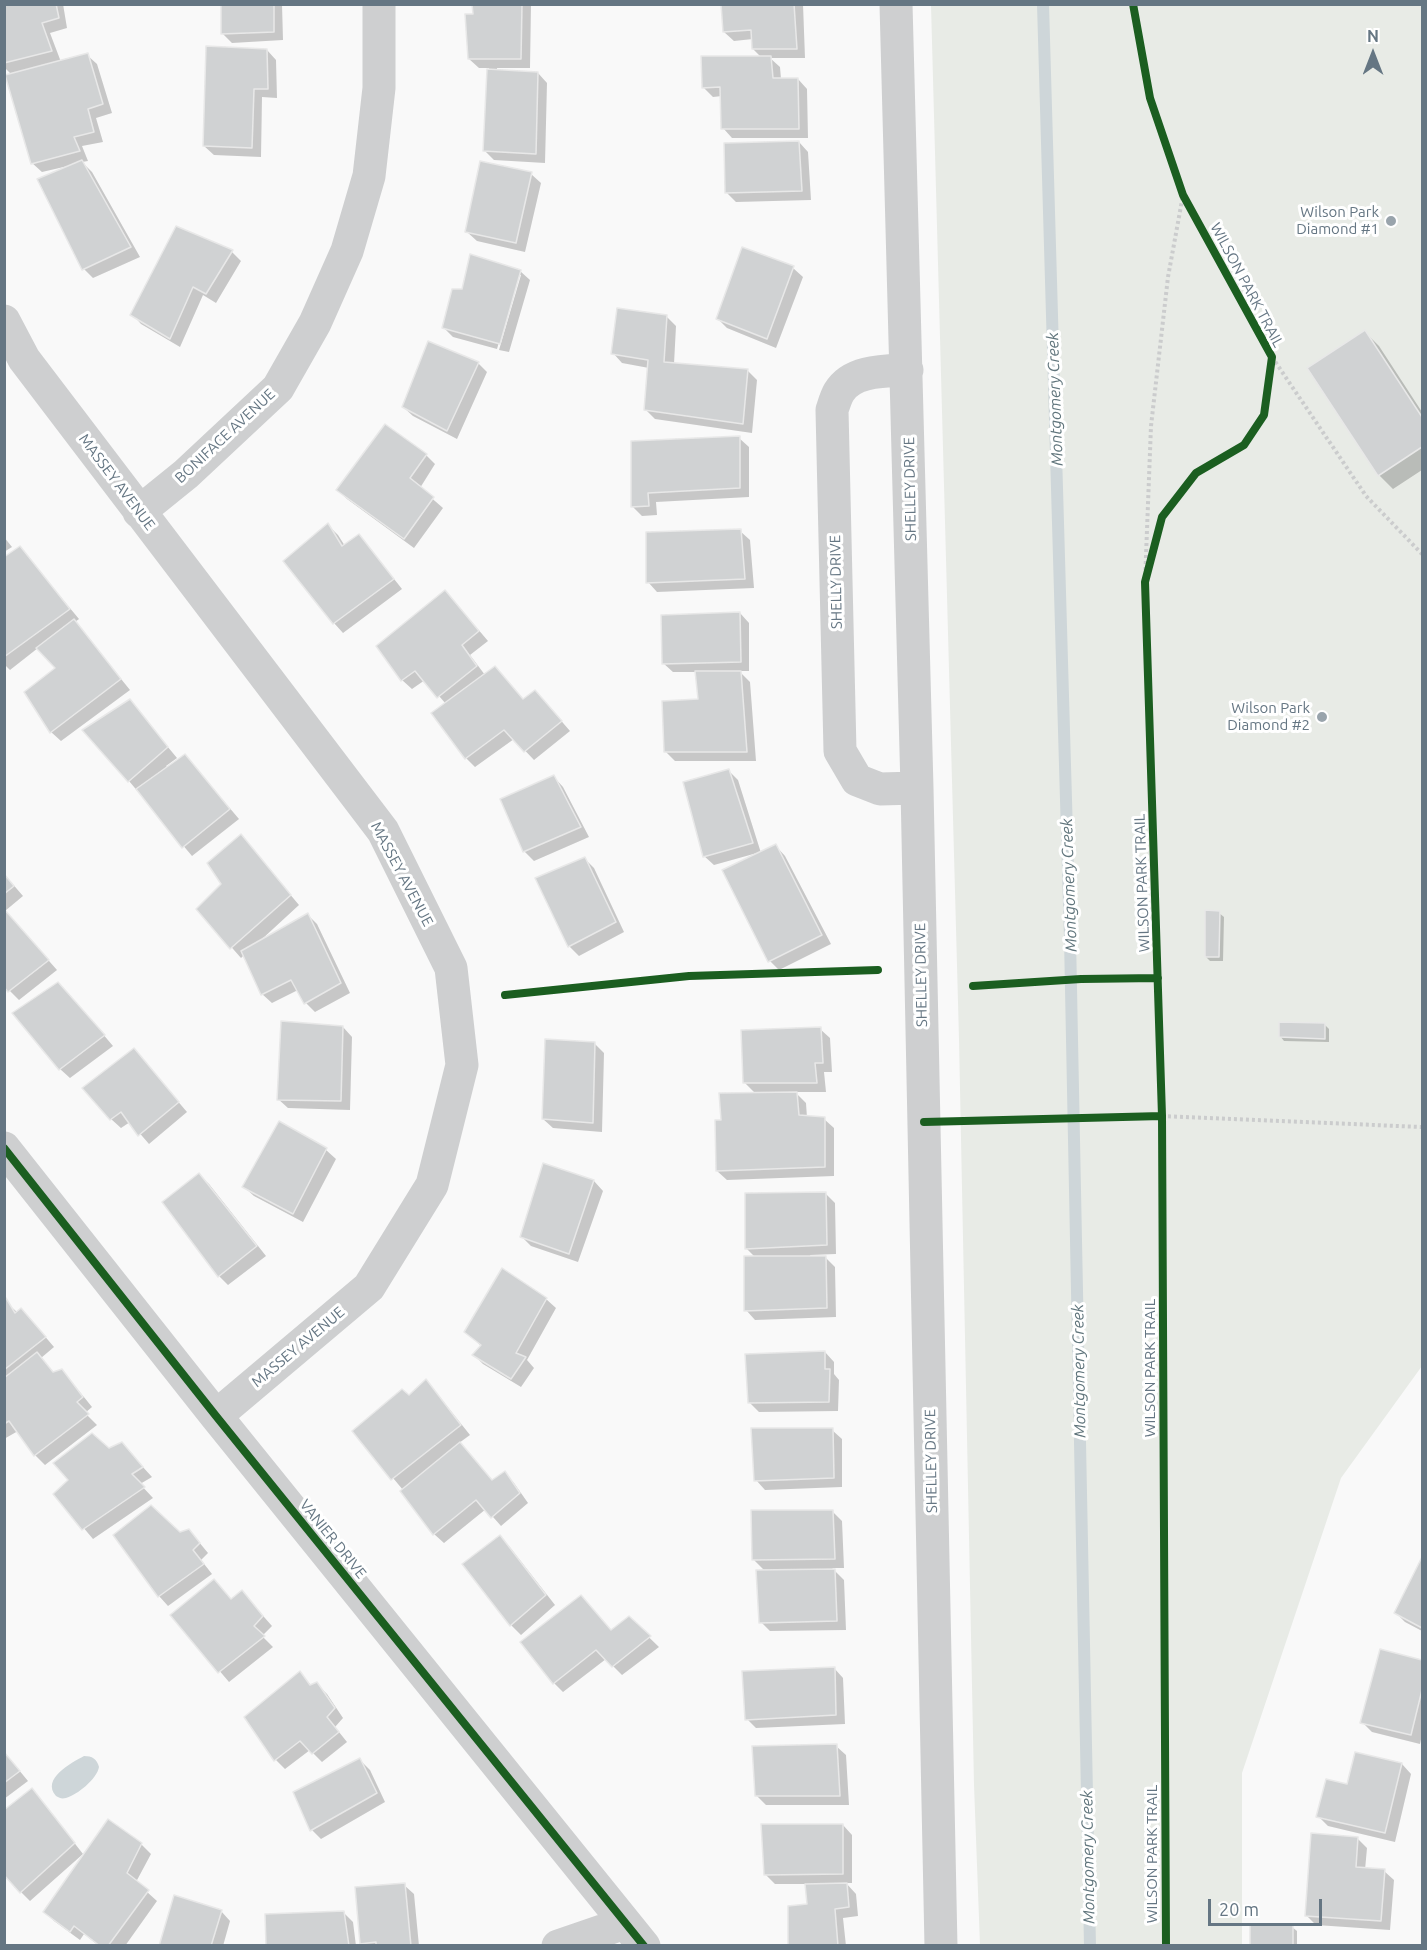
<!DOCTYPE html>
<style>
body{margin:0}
#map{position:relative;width:1427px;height:1950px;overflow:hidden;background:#f9f9f9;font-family:Ubuntu,sans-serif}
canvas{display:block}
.frame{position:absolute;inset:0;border:6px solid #657683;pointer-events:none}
.north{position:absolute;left:1343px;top:24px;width:60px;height:60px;-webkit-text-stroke:4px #fff;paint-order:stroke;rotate:0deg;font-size:16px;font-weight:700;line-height:24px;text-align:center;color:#657683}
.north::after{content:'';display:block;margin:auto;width:21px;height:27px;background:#657683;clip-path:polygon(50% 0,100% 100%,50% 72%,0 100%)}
.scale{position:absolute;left:1208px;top:1899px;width:114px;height:27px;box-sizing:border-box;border:3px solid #657683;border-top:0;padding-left:8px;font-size:18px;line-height:21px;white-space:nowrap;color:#657683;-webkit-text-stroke:4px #fff;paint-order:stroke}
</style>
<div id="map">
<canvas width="1427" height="1950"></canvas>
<div class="frame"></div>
<div class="north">N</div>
<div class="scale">20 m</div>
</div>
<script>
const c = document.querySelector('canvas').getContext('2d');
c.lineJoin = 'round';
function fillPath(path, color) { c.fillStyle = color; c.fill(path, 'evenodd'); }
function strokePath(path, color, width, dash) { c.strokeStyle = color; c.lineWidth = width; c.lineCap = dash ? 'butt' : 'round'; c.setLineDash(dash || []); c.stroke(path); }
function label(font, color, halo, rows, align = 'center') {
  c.font = font + ' Ubuntu,sans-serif'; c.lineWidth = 6; c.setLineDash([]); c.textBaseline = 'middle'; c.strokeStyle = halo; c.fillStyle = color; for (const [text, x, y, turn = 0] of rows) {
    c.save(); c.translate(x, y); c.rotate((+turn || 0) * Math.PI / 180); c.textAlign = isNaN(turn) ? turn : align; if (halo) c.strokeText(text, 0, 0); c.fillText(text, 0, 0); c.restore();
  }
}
const green = new Path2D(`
 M931,5H1422V1366L1341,1478L1242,1773V1945H980L974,1785L959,1039Z`);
const water = new Path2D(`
 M84,1756C92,1756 97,1759 99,1767C97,1779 77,1795 66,1798C61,1799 60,1798 56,1796C41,1779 71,1763 84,1756Z`);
const shadow = new Path2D(`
 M4,4H63L67,28L50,33L61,62L87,55L97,64L112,113L96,118L103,142L82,146L88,161L82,162L92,172L140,257L93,278L84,269L68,166L42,172L32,163L12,75L4,67Z
 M222,4H282L283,40L232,43L222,33Z
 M474,4H531L530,68H497V71L538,73L547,83L545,163L494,160L484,150L489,68H479L469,59L474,15Z
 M723,4H803L805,58H770L780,67L781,79H798L807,89L808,138H732L723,128L722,96L713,97L703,87L762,58L753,49V39L734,41L724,32Z
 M267,50L276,60L277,98L262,97L261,157L214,155L204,146Z
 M799,142L808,152L811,200L736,202L727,193Z
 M531,174L541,183L525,252L477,241L467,232Z
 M743,249L793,268L803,277L776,348L727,328L718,319Z
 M232,252L241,261L216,303L203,295L180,347L141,324L132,314Z
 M520,271L530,280L509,352L499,350L521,275H518L497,349L453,337L443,327L463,291Z
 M666,316L676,326L674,364L748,371L757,380L752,433L655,419L645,409L649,368L622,363L613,353Z
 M1365,332L1379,346L1422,412V470L1393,489L1379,475Z
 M478,363L487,372L457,439L413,416L403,407Z
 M739,438L749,447V497L656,502L657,515L642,516L632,506V442Z
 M426,455L435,464L420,488L443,508L414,548L347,499L338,490Z
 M328,525L338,535L345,546H368L402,589L343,633L334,623Z
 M740,531L750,540L754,588L657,592L648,582Z
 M4,537L12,547L4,552Z
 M20,548L79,619L75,622L130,690L61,741L51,732L57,668L38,648L10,670L4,664V559Z
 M454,601L488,641L470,655L485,675L495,667L524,700L544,701L570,731L534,760L514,739L475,767L466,758L446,704L425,680L412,689L402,680Z
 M740,613L749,623V671H739L750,682L756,761H675L666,752L699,701L696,672H673L663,663Z
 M129,700L177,758L166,766L168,768L194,766L239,819L192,856L129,781Z
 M729,771L738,780L761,853L776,846L785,856L831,944L779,970L770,961L757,853L714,865L704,856Z
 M554,777L563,787L589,837L534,861L524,851Z
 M241,836L299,905L261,940L308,915L317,924L350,993L315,1012L306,1003L298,990L272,1003L262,994L244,955L241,958L198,909L223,885Z
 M584,858L594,868L624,932L579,956L569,946L537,879Z
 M4,874L23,896L5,911L57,970L19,1000L4,985Z
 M1219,913L1224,917L1223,961H1210L1206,957Z
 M68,993L113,1046L70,1078L60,1069Z
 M1325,1025L1329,1029V1042L1284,1041L1280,1036Z
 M343,1027L352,1037L350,1110L288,1108L278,1099Z
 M820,1029L830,1038L832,1072H824L826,1092H795L806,1103L807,1118L824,1119L834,1128V1176L727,1180L717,1171L722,1121L756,1094L744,1082Z
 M594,1043L604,1053L602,1132L553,1128L543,1119Z
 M134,1050L187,1112L149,1144L130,1122L121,1128L111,1119Z
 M280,1123L326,1150L336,1159L303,1222L254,1196L244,1187Z
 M544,1165L594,1181L603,1191L578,1262L531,1246L522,1237Z
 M199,1175L209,1184L266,1256L228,1285L219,1276Z
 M826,1194L835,1203L836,1254L810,1255L811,1258H826L835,1267L836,1317L755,1320L746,1310L756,1258L747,1249Z
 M546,1299L556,1308L527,1360L534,1368L521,1387L483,1364L474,1355L481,1346L466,1332Z
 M4,1300L18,1313L31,1320L54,1347L41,1358L54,1373L61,1371L71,1381L92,1407L85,1413L97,1425L45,1465L35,1455L18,1431L4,1439Z
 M825,1352L834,1362V1374L839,1380L838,1411L759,1412L749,1402Z
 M435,1391L470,1435L459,1443L492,1481L505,1473L514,1483L528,1503L501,1526L486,1509L444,1543L434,1534L403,1490L354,1431L408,1397Z
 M832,1430L842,1439V1487L765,1490L756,1480Z
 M109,1450L131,1454L152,1477L140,1484L153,1498L93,1539L55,1494Z
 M832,1511L842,1521L844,1568H832L844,1580L846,1630L770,1631L761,1622L765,1571L754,1560Z
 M189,1530L208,1553L201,1560L212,1574L168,1606L159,1596L180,1534Z
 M500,1537L509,1546L555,1605L521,1635L511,1625L464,1564Z
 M1422,1560V1631L1405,1622L1396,1613Z
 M242,1592L272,1626L262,1636L273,1647L229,1682L172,1615L232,1600Z
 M629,1618L659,1647L622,1675L606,1659L563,1692L554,1683Z
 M1381,1650L1422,1661V1735L1420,1744L1372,1732L1362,1722Z
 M834,1668L843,1678L845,1724L756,1728L747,1719Z
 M300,1673L312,1686L317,1684L327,1694L343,1718L335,1727L347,1742L322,1762L310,1750L285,1769L276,1760L246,1717Z
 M836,1746L846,1755L849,1805H766L757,1796Z
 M4,1752L28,1781L4,1799Z
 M1356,1754L1402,1764L1411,1774L1395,1842L1328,1826L1318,1816L1348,1785Z
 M360,1760L370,1770L385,1802L321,1839L312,1830Z
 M41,1800L83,1854L30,1901L21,1892Z
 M843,1825L852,1835V1883H846L856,1894L858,1916L843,1918L846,1946H789L809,1905L807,1884H775L765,1874Z
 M1357,1838L1367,1848L1365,1870L1384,1871L1394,1880L1390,1930L1316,1925L1306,1915Z
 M141,1844L151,1854L136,1882L157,1901L125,1946H99L84,1934L80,1940L54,1921L45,1912Z
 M404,1885L414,1894L419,1946H364L361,1943Z
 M221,1911L230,1921L223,1946H160Z
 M343,1912L353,1922L356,1946H268Z
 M1292,1927L1297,1931V1946H1251Z
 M1357,1944L1358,1946H1335Z`);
const stream = new Path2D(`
 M1043,4L1070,938L1090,1946`);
const building = new Path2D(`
 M4,4H56L59,18L42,23L52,51L4,63Z
 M221,4H274V32L221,34Z
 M472,4H522L521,59H468L465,14H473Z
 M721,4H794L797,49H752L751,30L723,32Z
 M206,46L267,49L268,89H254L252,148L203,146Z
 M88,53L103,104L88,109L94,132L74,137L80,151L31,164L5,75Z
 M701,56H771L773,78H798L799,129H721L720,87L702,88Z
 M487,69L538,72L536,154L483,151Z
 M799,141L802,191L725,193L724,143Z
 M82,160L131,247L82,270L37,179Z
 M480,161L532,172L516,243L465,232Z
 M176,226L233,250L206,294L193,287L170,339L130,315Z
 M742,247L794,266L767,339L716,319Z
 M470,254L521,270L500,344L442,328L452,289H462Z
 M617,308L667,315L664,362L748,369L743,424L644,410L648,360L611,354Z
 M1365,330L1422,417V447L1378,476L1307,368Z
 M428,341L479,362L447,431L402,407Z
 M385,424L427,454L410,478L434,497L404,539L336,490Z
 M740,436V488L648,493L649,506L631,507V441Z
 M328,523L342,546L359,534L394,579L333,624L283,561Z
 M741,529L745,579L646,583V532Z
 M20,546L70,609L4,657V557Z
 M445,590L479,631L462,645L477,666L437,698L415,671L401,681L376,646Z
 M740,612L741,662L662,664L661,615Z
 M74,619L121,679L50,733L24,692L55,668L36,648Z
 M495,666L523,699L535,690L562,721L524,752L504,730L465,759L431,713Z
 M695,671H741L747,752H664L662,701L698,699Z
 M130,699L168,747L128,782L82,730Z
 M185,754L230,809L182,848L136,789Z
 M729,769L753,843L703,857L683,782Z
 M554,775L581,827L523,852L500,799Z
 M241,834L291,895L230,949L196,909L221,884L207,863Z
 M776,844L822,935L768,962L722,870Z
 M585,857L616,922L568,947L535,878Z
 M4,874L14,886L4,894Z
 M4,909L49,960L8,992L4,987Z
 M1205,910L1220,911L1219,957H1205Z
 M308,913L341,983L304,1004L291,980L261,995L241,951Z
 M58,982L105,1035L59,1070L12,1013Z
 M281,1021L343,1026L341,1101L277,1100Z
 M1279,1022L1325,1023V1039L1279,1037Z
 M821,1027L823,1063H815L817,1083H743L741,1030Z
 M545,1039L595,1042L593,1123L542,1119Z
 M134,1048L179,1102L138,1136L121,1112L110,1120L82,1088Z
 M797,1092L799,1115L825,1117V1167L716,1171L715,1120H721L719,1093Z
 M279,1121L327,1148L293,1214L242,1187Z
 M543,1163L594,1180L569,1254L520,1237Z
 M199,1173L257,1246L218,1277L162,1202Z
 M826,1192L827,1245L745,1249V1193Z
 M744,1256H826L827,1308L744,1311Z
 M502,1268L547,1298L516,1353L526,1357L511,1379L472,1355L481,1345L464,1332Z
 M4,1298H6L15,1313L21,1308L46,1337L4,1370Z
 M825,1351V1369H830L829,1402L748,1403L745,1354Z
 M37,1352L53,1372L62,1369L83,1397L77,1402L89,1414L34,1456L9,1421L4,1424V1378Z
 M426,1379L461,1425L391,1480L352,1431L402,1389L409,1395Z
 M751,1428H833L834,1478L754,1481Z
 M92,1433L109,1448L122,1442L143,1467L132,1474L145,1487L82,1530L53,1494L68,1480L53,1463Z
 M460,1442L492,1480L505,1471L520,1493L491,1518L476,1500L433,1535L400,1491Z
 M151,1505L180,1532L189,1529L200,1543L193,1550L204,1564L158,1597L113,1535Z
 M751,1510H833L835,1559L752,1560Z
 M500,1535L546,1595L510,1626L462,1564Z
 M1422,1557V1628L1394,1613Z
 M835,1569L837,1621L759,1623L756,1570Z
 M214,1579L231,1599L242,1590L263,1616L254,1626L265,1636L218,1673L170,1615Z
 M581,1595L611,1630L629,1616L651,1636L612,1667L596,1650L553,1684L520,1642Z
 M1380,1649L1422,1660V1690L1411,1735L1360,1723Z
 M835,1667L836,1715L745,1720L742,1671Z
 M300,1671L310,1685L317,1682L335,1708L327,1717L339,1732L312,1754L300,1741L274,1761L244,1717Z
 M837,1744L840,1796H755L752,1746Z
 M4,1752L20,1771L4,1783Z
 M1355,1752L1402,1763L1385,1833L1316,1817L1326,1779L1347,1784Z
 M360,1758L377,1793L310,1831L293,1792Z
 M32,1788L75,1843L20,1893L4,1875V1810Z
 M108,1819L142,1843L127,1873L149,1890L108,1946H100L74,1926L70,1932L43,1912Z
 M761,1824H843V1874L764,1875Z
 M1311,1833L1358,1837L1356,1867L1385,1869L1381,1921L1305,1916Z
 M405,1883L411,1946H376V1942L360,1944L355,1887Z
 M847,1883L849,1907L835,1909L838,1946H788V1906L807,1904L805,1884Z
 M174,1895L222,1910L211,1946H159Z
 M344,1911L349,1946H266L265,1914Z
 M1250,1925H1293V1946H1250Z`);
const path = new Path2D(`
 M1272,357L1366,496L1422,554
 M1145,582L1151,426L1168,277L1183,195
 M505,995L689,976L878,970
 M1162,1116L1422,1127`);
const street = new Path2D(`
 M896,4L917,788L941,1946
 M4,321L24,359L383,831L451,968L462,1065L432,1185L369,1287L216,1416
 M907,370C885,371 852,370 839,392C836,397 834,404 832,410L840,751L857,780L880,789L917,788
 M139,512L186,474L278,388L315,323L347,251L369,176L379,88V4
 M4,1148L216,1416L644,1946
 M558,1946L625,1923`);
const cycleway = new Path2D(`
 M1133,4L1150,98L1183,195L1272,357L1264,415L1244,445L1196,473L1162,517L1145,582L1162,1116L1166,1946
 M973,986L1081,979L1158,978
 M505,995L689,976L878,970
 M924,1122L1162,1116
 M4,1148L216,1416L644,1946`);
const markers = [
 [1391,221,6,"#99a4ac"],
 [1322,717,6,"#99a4ac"]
];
const poiNames = [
 ["Wilson Park",1379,212],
 ["Diamond #1",1379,229],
 ["Wilson Park",1310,708],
 ["Diamond #2",1310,725]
];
const streetNames = [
 ["WILSON PARK TRAIL",1247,285,62],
 ["BONIFACE AVENUE",225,436,-43],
 ["MASSEY AVENUE",117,482,53],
 ["SHELLEY DRIVE",910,489,-91],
 ["SHELLY DRIVE",836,582,-91],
 ["MASSEY AVENUE",402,874,62],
 ["WILSON PARK TRAIL",1142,883,-92],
 ["SHELLEY DRIVE",921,975,-91],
 ["MASSEY AVENUE",298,1347,-40],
 ["WILSON PARK TRAIL",1150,1368,-90],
 ["SHELLEY DRIVE",931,1461,-91],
 ["VANIER DRIVE",333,1539,51],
 ["WILSON PARK TRAIL",1152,1854,-90]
];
const waterNames = [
 ["Montgomery Creek",1055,399,-92],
 ["Montgomery Creek",1069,885,-92],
 ["Montgomery Creek",1079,1371,-91],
 ["Montgomery Creek",1088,1857,-91]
];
fillPath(green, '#e8ebe6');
fillPath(water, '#ced6d9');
fillPath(shadow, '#0003');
strokePath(stream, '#ced6d9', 12);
fillPath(building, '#d0d2d3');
strokePath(building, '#e8e8e8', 1.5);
strokePath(path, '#cbcccd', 4, [3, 3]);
strokePath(street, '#cecfd0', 33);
strokePath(cycleway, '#1b5e20', 8);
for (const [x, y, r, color] of markers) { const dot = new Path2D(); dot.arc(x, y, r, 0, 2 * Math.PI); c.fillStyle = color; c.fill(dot); strokePath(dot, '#fff', 2); }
label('15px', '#657683', '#fff', poiNames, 'right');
label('15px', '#657683', '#fff', streetNames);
label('italic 16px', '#60757c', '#fff', waterNames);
</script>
